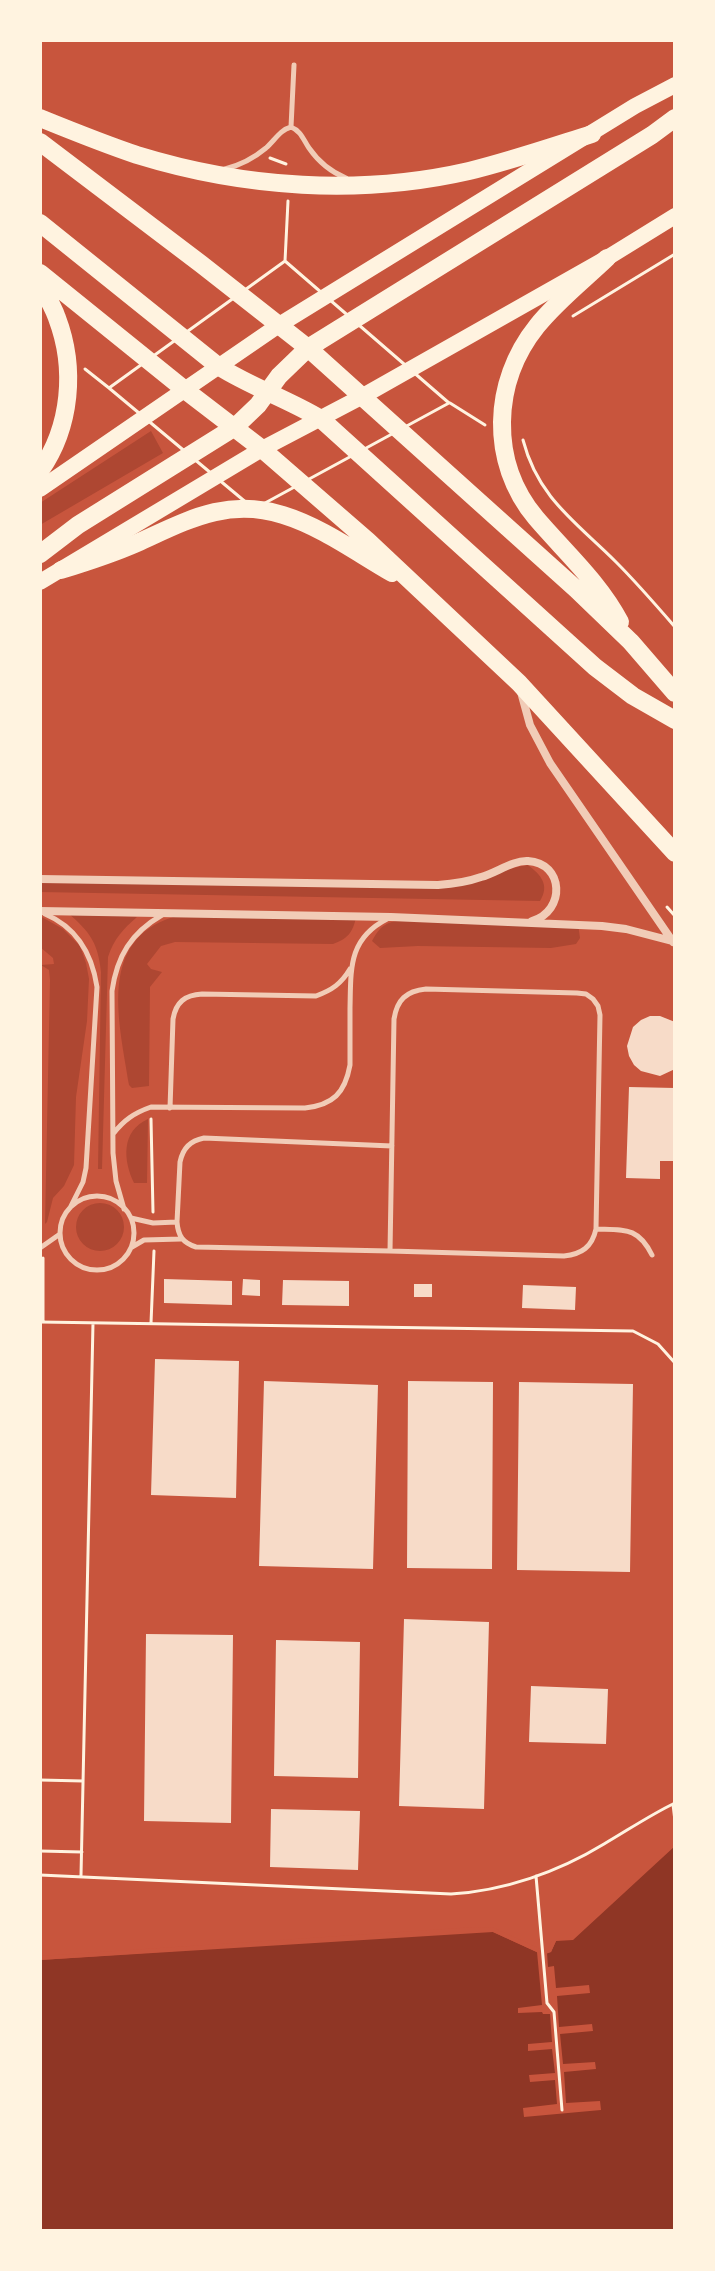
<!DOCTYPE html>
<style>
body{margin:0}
#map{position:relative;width:715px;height:2271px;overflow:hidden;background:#c8553d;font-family:"Noto Sans",sans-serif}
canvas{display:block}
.frame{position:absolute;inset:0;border:42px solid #fff3e0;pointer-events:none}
</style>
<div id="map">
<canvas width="715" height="2271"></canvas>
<div class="frame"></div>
</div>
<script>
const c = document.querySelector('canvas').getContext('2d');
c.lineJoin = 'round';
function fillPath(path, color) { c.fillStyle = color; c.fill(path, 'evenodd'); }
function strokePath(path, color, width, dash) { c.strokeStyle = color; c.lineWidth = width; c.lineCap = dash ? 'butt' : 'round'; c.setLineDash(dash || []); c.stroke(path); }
const green = new Path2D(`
 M151,431L163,453L40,525V503Z
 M528,865C541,875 550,885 540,901L40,892V881L458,886C482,881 505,868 528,865Z
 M68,913L137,917C123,929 114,939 108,957L102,1169H98L101,972C98,943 90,932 68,913Z
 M40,916L63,929L80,946L86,963L89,979L87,1021L76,1097L74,1165L64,1186L53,1198L47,1222L45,1224L50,980L49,970L41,965L54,964L53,958L40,947Z
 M173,917H356C353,933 347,939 333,944L175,942L161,946L147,964L151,969L162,972L150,987L149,1086L132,1088L129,1085C120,1025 96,941 173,917Z
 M409,919L578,924L580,938L576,944L551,948L418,946L380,948L372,941C382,922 389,922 409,919Z
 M148,1119L147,1183H134C123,1160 121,1131 148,1119Z
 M76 1227a24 24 0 1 1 48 0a24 24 0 1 1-48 0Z`);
const water = new Path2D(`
 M675,1846V2231H40V1960L476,1931L493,1932L543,1955L551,1952L556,1941L573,1940Z`);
const pier = new Path2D(`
 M475,1927L494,1928L543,1950L548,1948L552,1941H556L551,1952L547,1953L548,1967L554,1966L556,1988L589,1985L590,1993L557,1996L559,2027L592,2024L593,2031L560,2034L563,2064L595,2062L596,2069L564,2072L566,2103L600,2101L601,2110L524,2117L523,2108L557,2104L555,2080L530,2082L529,2075L555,2073L552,2049L528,2051V2044L552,2042L550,2014H543L542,2012L518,2013V2008L542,2005L537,1952L493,1932L40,1960V1956Z`);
const building = new Path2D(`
 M650,1016H660L675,1022V1069L660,1076L641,1071L634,1065L629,1056L627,1046L633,1027L641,1020Z
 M629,1087L675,1088V1161H660V1179L626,1178Z
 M164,1279L232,1281V1305L164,1303Z
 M243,1279L260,1280V1296L242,1295Z
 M283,1280L349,1281V1306L282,1305Z
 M414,1284H432V1297H414Z
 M523,1285L576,1287L575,1310L522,1308Z
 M155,1359L239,1361L236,1498L151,1495Z
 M264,1381L378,1385L373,1569L259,1566Z
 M408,1381L493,1382L492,1569L407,1568Z
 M519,1382L633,1384L630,1572L517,1570Z
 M404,1619L489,1622L484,1809L399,1806Z
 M146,1634L233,1635L231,1823L144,1821Z
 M276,1640L360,1642L358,1778L274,1776Z
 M531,1686L608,1689L606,1744L529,1742Z
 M271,1809L360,1811L358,1870L270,1867Z`);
const path = new Path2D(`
 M270,158L286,164
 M285,261L449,403L254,509L109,388Z
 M285,261L288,201
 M573,316L675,254
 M85,369L109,388
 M450,403L485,425
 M523,440C538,498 576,522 616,562C637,583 656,605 675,627
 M667,907L675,916
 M151,1119L153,1212
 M43,1258V1322
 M40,1322L633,1331L658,1344L675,1363
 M151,1323L154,1251
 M40,1780L83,1781
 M673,1804L675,1821
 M40,1851L82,1852
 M40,1875L451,1894C504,1891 558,1872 604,1844C628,1830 650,1815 675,1803
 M81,1875L93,1323
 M536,1876L547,2003L554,2012L562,2110`);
const service = new Path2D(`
 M291,127L294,65
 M225,169C241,165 254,158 266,148C275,140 280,130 291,127C301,131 303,139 309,148C318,161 331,172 346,178
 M45,914C76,927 92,954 97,987L86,1168L83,1182L70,1208
 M426,989L577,993L586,994L593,999L598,1006L600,1015L596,1229C592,1247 582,1254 564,1256L390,1251L394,1019C397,1000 406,991 426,989Z
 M170,1108L173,1019C176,1002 185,995 202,994L316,996C332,990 341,984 350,969
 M113,1134C124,1120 134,1113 151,1107L305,1108C333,1105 345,1093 350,1065C350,1046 350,1027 350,1008C351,969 348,939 387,919
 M60 1233a37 37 0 1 1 74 0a37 37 0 1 1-74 0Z
 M124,1209L116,1181L113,1153L112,991C117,956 131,933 162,915
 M131,1218L153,1223L177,1222
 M596,1229C625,1230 638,1227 652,1255
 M132,1247L144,1240L181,1239
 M40,1248L60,1234
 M390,1251L196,1247C183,1243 178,1236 177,1222L180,1162C183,1148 190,1141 204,1138L392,1146`);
const minor = new Path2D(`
 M521,692L530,725L550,763L673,942
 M40,879L438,885C452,884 467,882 481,877C496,873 513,860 528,861C564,863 566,911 532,921
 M40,911L391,917L602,926L626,929L672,941`);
const secondary = new Path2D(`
 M40,489L279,325L635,106L675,85
 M40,582L262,449L363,396L607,258L675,216`);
const primary = new Path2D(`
 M40,118C72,131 104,144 137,155C244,188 360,196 469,171C510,161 551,147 592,134
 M40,142L201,264L308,348L576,589L631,642L675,693
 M40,223L218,366C251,387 288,399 321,419L595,667L633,696L675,720
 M607,258C584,280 557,301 537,326C492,382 489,462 536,518C565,552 599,582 620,622
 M40,273L185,390L262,449L368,541L519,683L675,853
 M40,285C46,295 53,306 57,318C76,368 71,427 40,471
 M40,554L78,525L235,427L258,405L279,376L308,348L652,135L675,118
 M61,570C87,562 112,554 137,543C186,521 227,497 283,515C322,527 357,553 392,573`);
fillPath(green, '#ae4732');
fillPath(water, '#8f3625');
fillPath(pier, '#c8553d');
fillPath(building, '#f7dbc8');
strokePath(path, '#fff3e0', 3);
strokePath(service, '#f1ccb7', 5);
strokePath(minor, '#f1ccb7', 8);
strokePath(secondary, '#fff3e0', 16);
strokePath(primary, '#fff3e0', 18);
</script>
